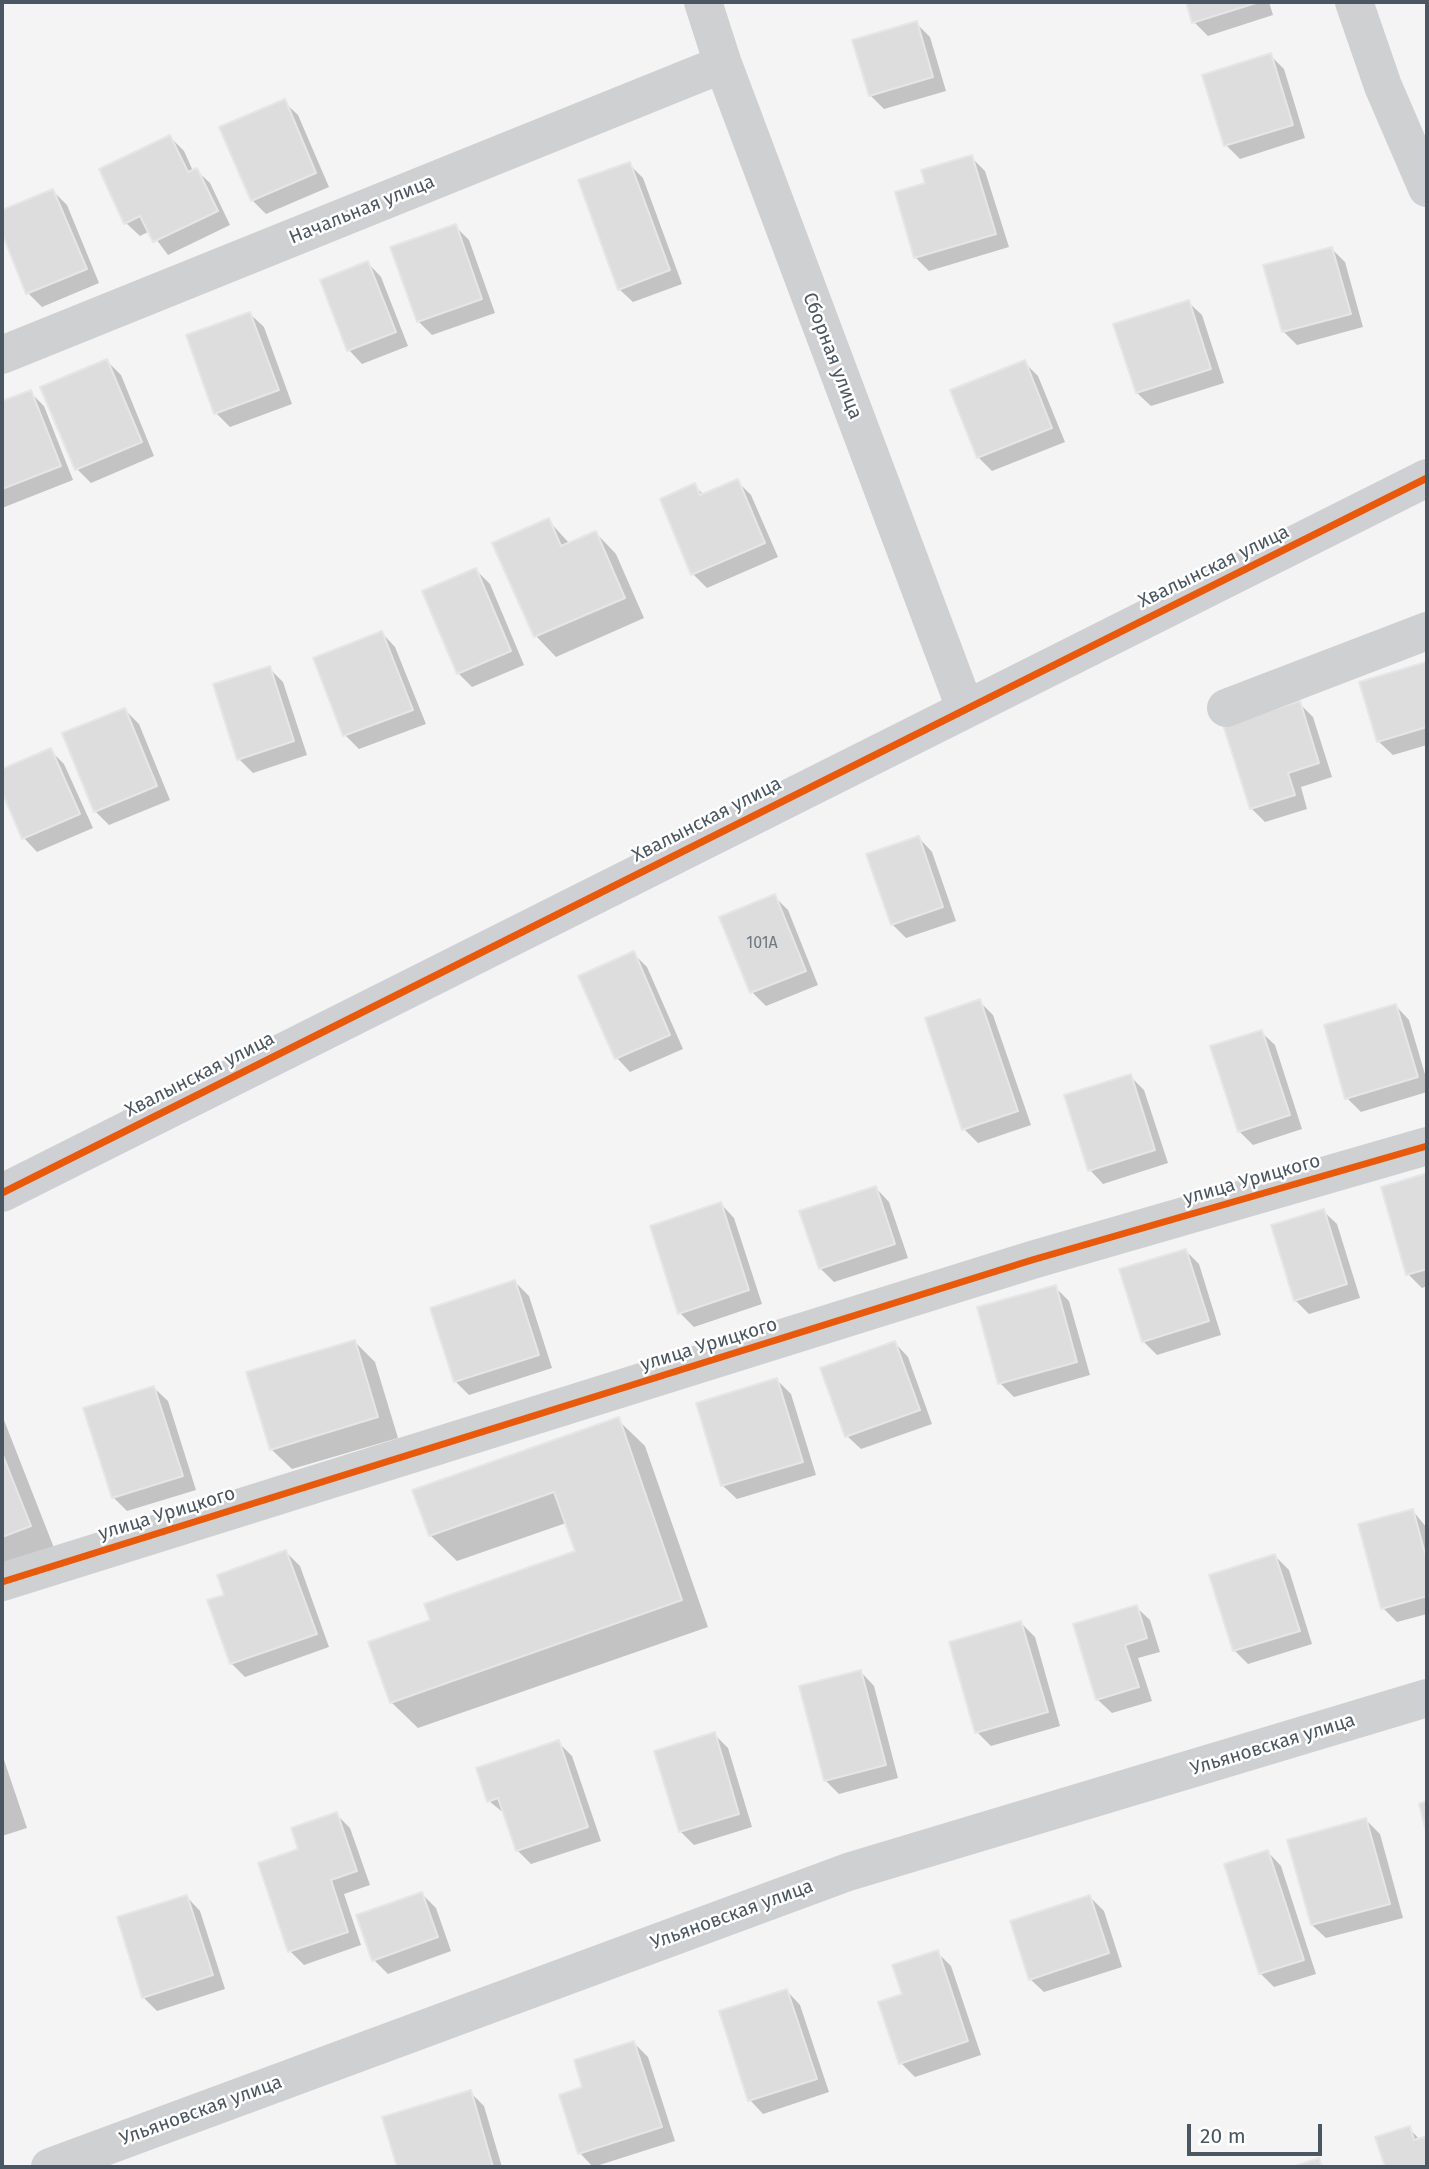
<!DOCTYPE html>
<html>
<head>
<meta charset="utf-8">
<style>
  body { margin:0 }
  #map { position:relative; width:1429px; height:2169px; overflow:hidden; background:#f4f4f4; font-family:"Fira Sans",sans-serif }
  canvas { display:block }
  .frame { position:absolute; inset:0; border:4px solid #4a5661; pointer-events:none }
  .scale { position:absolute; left:1187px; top:2124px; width:135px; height:32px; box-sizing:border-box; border:4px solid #4a5661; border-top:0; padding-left:9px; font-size:21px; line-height:24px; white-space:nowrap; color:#4a5661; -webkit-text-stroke:5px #fff; paint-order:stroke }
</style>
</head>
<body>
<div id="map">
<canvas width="1429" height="2169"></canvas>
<div class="frame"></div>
<div class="scale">20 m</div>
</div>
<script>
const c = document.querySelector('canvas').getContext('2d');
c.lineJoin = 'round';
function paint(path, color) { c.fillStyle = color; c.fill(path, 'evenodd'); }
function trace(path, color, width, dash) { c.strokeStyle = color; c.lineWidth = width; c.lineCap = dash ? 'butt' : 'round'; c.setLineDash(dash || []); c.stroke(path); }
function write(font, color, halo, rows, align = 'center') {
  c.font = font + ' "Fira Sans",sans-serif'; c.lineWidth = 5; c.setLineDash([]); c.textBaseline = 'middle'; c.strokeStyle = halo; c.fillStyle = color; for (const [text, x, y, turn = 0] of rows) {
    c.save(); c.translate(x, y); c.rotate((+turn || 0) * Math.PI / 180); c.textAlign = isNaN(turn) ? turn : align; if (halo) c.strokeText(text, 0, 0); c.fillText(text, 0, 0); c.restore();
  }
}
paint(new Path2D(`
  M1188,2H1269L1273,15L1208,36L1194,22Z
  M916,23L930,37L946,91L884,109L870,95Z
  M1270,55L1284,69L1305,138L1240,159L1226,145Z
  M284,102L298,115L329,187L266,214L252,200Z
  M170,137L184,151L193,171L196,170L210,183L230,225L168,255L150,231L140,236L126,223Z
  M971,157L985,171L1009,247L929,271L915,257L928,184Z
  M629,164L643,178L682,284L633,302L619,289Z
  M53,191L67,205L99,283L42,307L28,293L2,229V212Z
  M455,226L469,240L495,313L432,335L419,322L392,248Z
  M1332,249L1345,262L1363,327L1297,345L1283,331Z
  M368,263L381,277L408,346L362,364L349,350Z
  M1188,302L1202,315L1224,383L1151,406L1137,393Z
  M250,314L264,327L292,404L230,427L216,413Z
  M107,361L121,375L154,456L91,483L77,469Z
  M1024,362L1038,376L1065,442L992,471L978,457Z
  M30,392L44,406L73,480L2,508V403Z
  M737,481L751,495L778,557L707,588L693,574L694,485L704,495Z
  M548,520L570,544L596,533L616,554L644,618L556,657L536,636L494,544Z
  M476,570L490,584L524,665L472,687L458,673Z
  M382,633L395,647L426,724L359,749L345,735L315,659Z
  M1426,664L1427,745L1393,755L1379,742L1361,684Z
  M269,668L283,682L307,755L253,773L239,759Z
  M1299,703L1313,717L1332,777L1301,787L1307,809L1265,822L1251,808Z
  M125,710L139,724L170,800L109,825L95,811Z
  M50,750L64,764L93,828L37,852L24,838L2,787V771Z
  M919,838L932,852L956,921L906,938L892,924Z
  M774,896L788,910L818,985L766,1006L752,992Z
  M633,953L647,967L683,1049L630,1072L617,1058L580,977Z
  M979,1001L993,1015L1031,1125L978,1143L964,1129Z
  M1396,1006L1409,1020L1427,1081V1092L1361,1112L1347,1098Z
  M1261,1032L1275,1045L1302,1129L1253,1145L1239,1131Z
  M1130,1076L1144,1090L1168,1163L1103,1184L1090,1170Z
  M1427,1175V1286L1422,1288L1408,1274L1383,1188Z
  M876,1188L889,1202L908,1258L834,1282L820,1268Z
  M721,1204L734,1218L762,1304L694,1327L680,1313Z
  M1323,1211L1337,1224L1360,1298L1309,1314L1295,1300Z
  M1186,1251L1199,1264L1221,1335L1157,1355L1143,1341Z
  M515,1282L529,1296L552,1368L469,1395L455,1381Z
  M1055,1287L1069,1301L1090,1375L1014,1397L1000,1383Z
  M354,1341L375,1362L398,1438L292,1469L271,1449Z
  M895,1343L908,1357L932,1424L861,1449L847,1436Z
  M777,1380L791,1394L816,1475L737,1499L723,1486L698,1404Z
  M154,1388L168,1401L196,1490L127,1511L113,1497Z
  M2,1415L56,1553L2,1574Z
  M618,1420L645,1446L708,1627L418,1728L391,1702L433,1621L577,1553L566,1523L457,1561L430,1535Z
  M1413,1511L1427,1528V1614L1397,1622L1383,1608Z
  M286,1552L300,1566L329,1647L245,1677L231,1663Z
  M1275,1556L1289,1570L1312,1644L1248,1664L1234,1650Z
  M1136,1607L1150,1620L1160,1652L1138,1658L1152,1701L1112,1713L1098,1700L1075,1625Z
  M1021,1623L1035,1637L1060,1726L991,1746L977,1732Z
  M861,1672L874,1686L898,1778L839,1794L825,1780Z
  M714,1734L728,1748L752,1827L694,1845L680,1831Z
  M558,1742L572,1756L601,1841L531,1864L517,1850L505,1814L489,1801Z
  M2,1754L27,1828L2,1836Z
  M336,1814L350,1828L370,1885L344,1894L361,1945L304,1965L290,1951L300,1850Z
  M1366,1820L1380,1834L1403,1918L1326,1938L1312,1925Z
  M1268,1852L1281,1866L1316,1974L1274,1987L1260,1973Z
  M422,1894L436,1908L451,1951L388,1974L374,1960Z
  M187,1897L200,1911L225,1989L157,2011L143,1997Z
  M1090,1897L1104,1911L1122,1967L1044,1992L1030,1979Z
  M937,1952L951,1966L981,2055L915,2077L901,2063Z
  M787,1991L800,2005L829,2092L763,2114L750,2100Z
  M634,2043L648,2057L675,2141L593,2167L580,2153L584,2088Z
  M470,2092L484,2106L502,2167H399L384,2118Z
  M1409,2128L1420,2140L1427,2138V2167H1386L1377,2138Z`), '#0003');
const building = new Path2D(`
  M1186,2H1259L1192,23Z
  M917,21L933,77L869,96L852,40Z
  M1271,53L1293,125L1224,146L1202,75Z
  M285,99L316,173L251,201L219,127Z
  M170,135L188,172L197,168L218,211L153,242L140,216L124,224L99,169Z
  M972,155L996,234L914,258L895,192L925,183L921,170Z
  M630,162L670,270L618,290L578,180Z
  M53,189L87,269L26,294L2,233V210Z
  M456,224L482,299L417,322L390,247Z
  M1332,247L1351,314L1282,332L1263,265Z
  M368,261L396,332L347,351L320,280Z
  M1189,300L1211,369L1136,393L1113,324Z
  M250,312L279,390L214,414L186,335Z
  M107,359L142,442L75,470L40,387Z
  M1025,360L1052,428L977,458L950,390Z
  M31,390L61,466L2,489V401Z
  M738,479L765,543L691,575L660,499L695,483L700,495Z
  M549,518L561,546L596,531L625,598L534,637L492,543Z
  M476,568L511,651L457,674L422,591Z
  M382,631L413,710L343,736L313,658Z
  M1426,662L1427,727L1377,742L1359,682Z
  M270,666L294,741L237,760L213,684Z
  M1300,701L1319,763L1288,773L1295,795L1250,809L1223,725Z
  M125,708L157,786L94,812L62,733Z
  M51,748L80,814L22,839L2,792V769Z
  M919,836L943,907L891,925L866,854Z
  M775,894L806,971L750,993L719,917Z
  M634,951L670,1035L615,1059L578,976Z
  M980,999L1018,1111L962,1130L925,1018Z
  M1396,1004L1418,1077L1345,1099L1324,1025Z
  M1262,1030L1290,1115L1238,1132L1210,1046Z
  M1131,1074L1155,1150L1088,1171L1064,1095Z
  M1427,1173V1269L1406,1275L1381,1187Z
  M876,1186L895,1244L819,1269L799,1211Z
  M721,1202L749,1290L678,1314L650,1226Z
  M1324,1209L1347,1284L1294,1301L1271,1225Z
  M1186,1249L1209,1321L1142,1342L1119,1269Z
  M515,1280L539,1355L454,1382L430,1308Z
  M1056,1285L1077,1362L998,1384L977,1307Z
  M355,1340L378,1417L270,1450L246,1372Z
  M895,1341L920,1410L845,1437L820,1368Z
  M777,1378L803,1462L721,1486L696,1403Z
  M154,1386L183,1476L112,1498L83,1408Z
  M619,1417L682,1600L390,1703L368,1642L430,1620L424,1604L575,1551L554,1492L429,1536L412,1490Z
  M2,1453L31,1526L2,1537Z
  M1413,1509L1427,1561V1596L1381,1609L1358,1524Z
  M286,1550L317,1634L230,1664L207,1600L224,1595L217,1575Z
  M1275,1554L1300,1631L1233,1651L1209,1575Z
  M1137,1605L1147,1638L1125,1645L1139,1687L1096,1700L1073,1624Z
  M1021,1621L1048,1712L975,1733L949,1642Z
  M861,1670L886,1765L824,1781L799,1686Z
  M715,1732L739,1814L679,1832L654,1751Z
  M559,1740L588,1827L516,1851L498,1798L487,1802L476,1768Z
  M1427,1801V1835L1419,1804Z
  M337,1812L357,1871L331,1880L348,1932L288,1952L258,1863L298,1849L291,1828Z
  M1366,1818L1390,1904L1311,1925L1287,1840Z
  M1268,1850L1304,1960L1259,1974L1224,1864Z
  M422,1892L438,1937L372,1961L356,1915Z
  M187,1895L213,1975L142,1998L117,1917Z
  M1090,1895L1109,1953L1029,1980L1010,1921Z
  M938,1950L968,2041L899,2064L878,2002L902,1994L892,1965Z
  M787,1989L817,2079L748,2101L719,2011Z
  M634,2041L662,2127L578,2154L559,2095L582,2087L574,2060Z
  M471,2090L493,2167H397L382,2117Z
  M1410,2126L1414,2140L1427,2136V2167H1385L1375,2137Z
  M1319,2158L1322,2167H1292Z`);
paint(building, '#ddddde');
trace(building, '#e5e6e7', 2);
trace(new Path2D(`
  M703,2L723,64L965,708
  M1354,2L1383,86L1427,188
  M2,355L723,64
  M1226,708L1427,631
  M2,1582L1032,1260L1427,1146
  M50,2167L848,1872L1427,1698`), '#ced0d2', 38);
trace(new Path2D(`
  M2,1193L1427,478`), '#ced0d4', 38);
trace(new Path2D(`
  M2,1193L1427,478
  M2,1582L1032,1260L1427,1146`), '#e8590c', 7);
write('16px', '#707881', null, [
  ["101А",762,944]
]);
write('19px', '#4a5661', '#fff', [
  ["Начальная улица",362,210,-22],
  ["Сборная улица",832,356,69],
  ["Хвалынская улица",1214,567,-26],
  ["Хвалынская улица",707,820,-27],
  ["Хвалынская улица",200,1075,-27],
  ["улица Урицкого",1252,1180,-16],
  ["улица Урицкого",709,1345,-17],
  ["улица Урицкого",167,1514,-17],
  ["Ульяновская улица",1273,1745,-17],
  ["Ульяновская улица",732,1915,-20],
  ["Ульяновская улица",201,2111,-20]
]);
</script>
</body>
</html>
